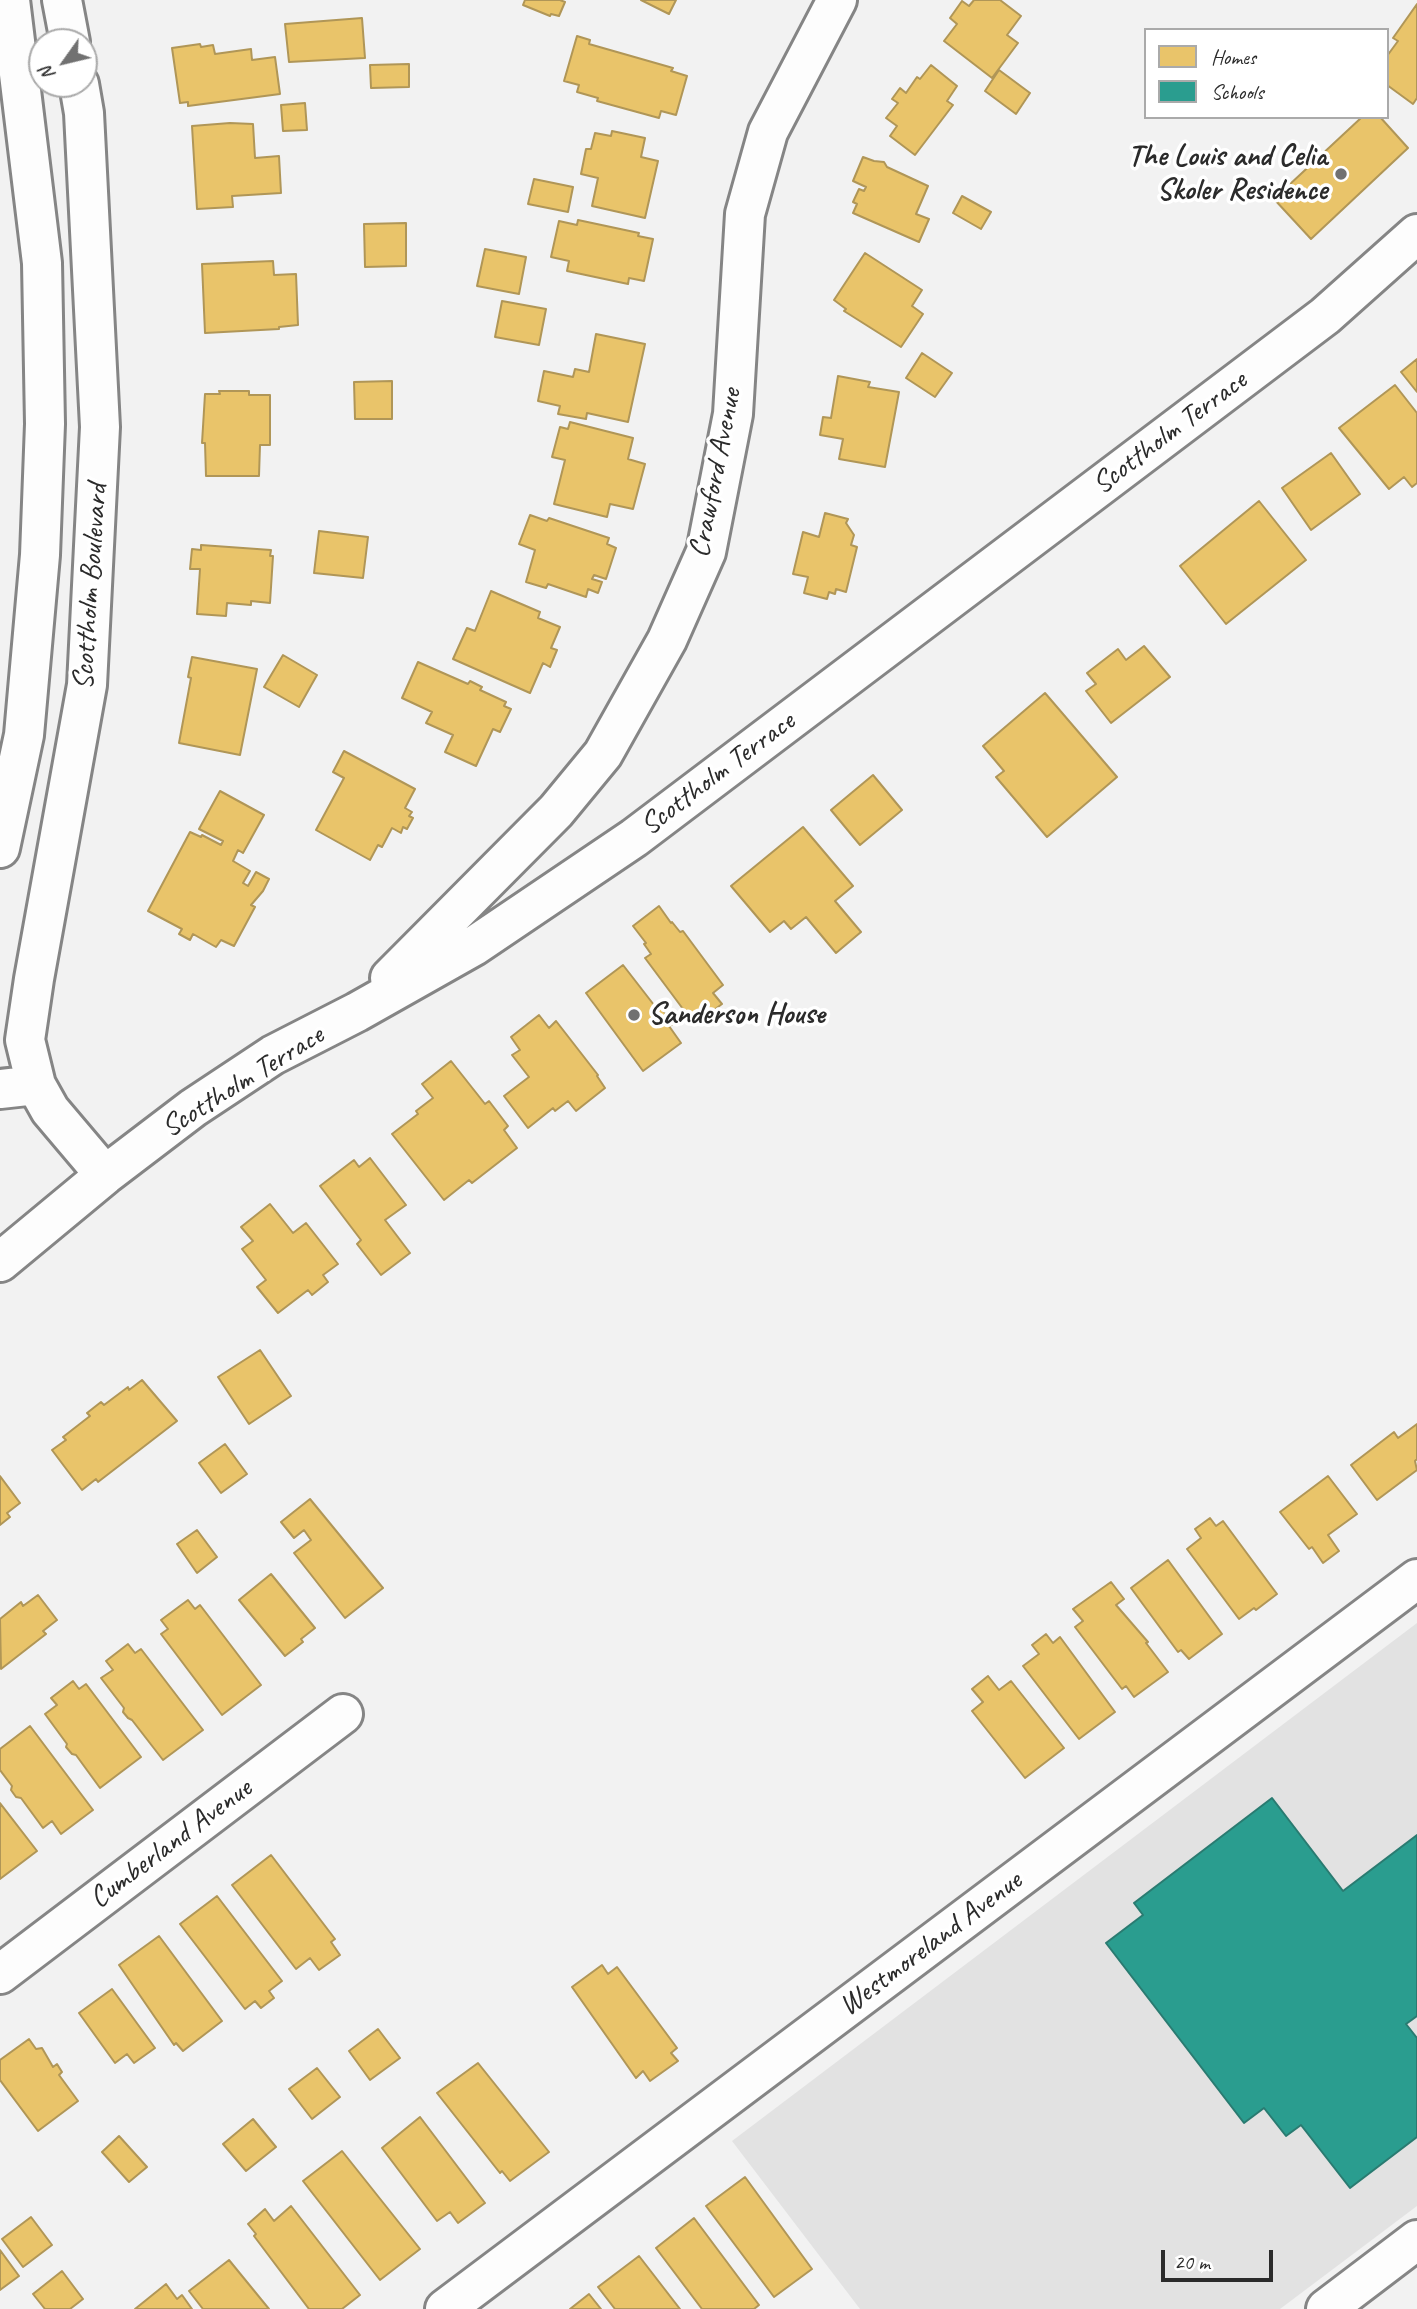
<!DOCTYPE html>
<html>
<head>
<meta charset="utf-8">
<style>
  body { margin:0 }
  #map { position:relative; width:1417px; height:2309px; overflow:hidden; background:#f2f2f2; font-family:Caveat,sans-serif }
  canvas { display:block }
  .legend { position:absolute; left:1144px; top:28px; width:245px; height:91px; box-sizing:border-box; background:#fff; border:2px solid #aaa; margin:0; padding:9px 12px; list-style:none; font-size:21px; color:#2b2b2b }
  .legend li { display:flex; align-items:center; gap:14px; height:35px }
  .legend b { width:35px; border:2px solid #aaa }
  .north { position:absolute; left:28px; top:28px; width:70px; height:70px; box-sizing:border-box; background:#fff; border:2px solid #aaa; border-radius:50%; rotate:236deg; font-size:19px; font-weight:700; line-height:28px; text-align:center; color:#2b2b2b }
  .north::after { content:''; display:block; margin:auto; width:24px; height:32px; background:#717171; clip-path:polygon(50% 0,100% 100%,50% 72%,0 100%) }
  .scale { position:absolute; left:1161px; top:2250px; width:112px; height:32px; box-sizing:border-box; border:4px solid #2b2b2b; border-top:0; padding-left:9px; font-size:21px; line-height:24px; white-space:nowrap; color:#2b2b2b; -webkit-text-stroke:5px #fff; paint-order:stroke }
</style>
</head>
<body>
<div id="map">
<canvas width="1417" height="2309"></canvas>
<ul class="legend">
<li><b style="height:19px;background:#e9c46a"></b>Homes</li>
<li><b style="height:19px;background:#2a9d8f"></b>Schools</li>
</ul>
<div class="north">N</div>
<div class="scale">20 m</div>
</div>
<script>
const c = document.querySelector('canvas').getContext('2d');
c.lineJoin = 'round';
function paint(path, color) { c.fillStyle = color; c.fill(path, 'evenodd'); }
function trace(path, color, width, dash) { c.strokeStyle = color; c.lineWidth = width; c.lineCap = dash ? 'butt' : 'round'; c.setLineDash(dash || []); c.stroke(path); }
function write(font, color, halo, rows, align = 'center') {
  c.font = font + ' Caveat,sans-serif'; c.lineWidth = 7; c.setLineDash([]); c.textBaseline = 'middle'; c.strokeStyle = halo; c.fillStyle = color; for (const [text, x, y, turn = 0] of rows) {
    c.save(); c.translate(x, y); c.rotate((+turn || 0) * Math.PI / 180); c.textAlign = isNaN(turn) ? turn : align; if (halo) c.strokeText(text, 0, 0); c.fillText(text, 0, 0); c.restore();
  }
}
paint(new Path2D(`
  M1417,1623V2206L1280,2309H860L732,2141Z`), '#e2e2e2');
const homes = new Path2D(`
  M525,0H560L565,2L559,16L551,14L550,16L523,5Z
  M641,0H676L669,14Z
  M974,0H1000L1021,16L1007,35L1018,43L992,78L944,41L957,24L950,18L962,1L969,6Z
  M1417,4V98L1413,104L1387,85V56L1398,41L1393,38Z
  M362,18L365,58L289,62L285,24Z
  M577,36L590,40L589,44L673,68L671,71L687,76L676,115L661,111L659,118L597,101L598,98L577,92L579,85L564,81Z
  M200,44L201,47L213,45L215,54L251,49L252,60L275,57L280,94L188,106V102L180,103L172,48Z
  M409,64V87L371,88L370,65Z
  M931,65L957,86L947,101L953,105L915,155L890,136L897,126L886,118L898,103L892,99L900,88L906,93L917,77L920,79Z
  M999,70L1030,93L1016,114L985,91Z
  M305,103L307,130L283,131L281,105Z
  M1362,117H1380L1408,148L1311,239L1274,199Z
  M230,123L253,124L255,158L279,156L281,193L232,196L233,207L197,209L192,126Z
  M612,131L645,138L641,157L658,161L645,218L592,206L598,178L581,174L586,149H591L595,133L611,136Z
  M863,157L874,161L884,162L887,167L928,186L916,214L929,219L919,242L853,213L857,204L853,202L859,189L864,191L866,187L853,181Z
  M534,179L573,187L568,212L528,204Z
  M962,196L991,212L981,229L953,213Z
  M578,220L639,233L638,236L653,239L644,281L629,278L628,284L567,271L569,261L551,257L559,221L577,225Z
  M406,223V266L365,267L364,224Z
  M485,249L526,257L519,294L477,286Z
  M865,253L922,290L912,306L923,314L901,347L844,311L846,309L834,300Z
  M273,261L274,275L296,274L298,325L279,327V329L205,333L202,264Z
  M502,301L546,309L539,345L495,337Z
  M596,334L645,344L628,422L587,413L586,419L558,414L560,406L538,401L544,371L573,377L575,369L589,372Z
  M922,353L952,373L935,397L906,378Z
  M1417,359V392L1401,372Z
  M838,376L870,382L868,387L899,392L885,467L839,459L843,439L820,435L823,417L831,418Z
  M392,381V419H355L354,382Z
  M1395,385L1417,413V483L1412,487L1404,477L1389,489L1339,428Z
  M219,391H249V395H270V445H260L259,476H206L205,443H202L205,394H220Z
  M570,422L633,438L628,459L645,464L633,509L610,504L607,517L554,504L565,460L552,457L560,427L568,429Z
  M1331,453L1360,494L1311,530L1282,488Z
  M1259,501L1306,560L1226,624L1180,566Z
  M825,513L848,519L846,523L854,535L851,545L857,547L846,592L836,589L835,594L829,592L827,599L804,593L808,577L793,574L803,532L819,537Z
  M530,515L547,521L549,518L609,538L607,544L616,548L606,579L594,575L592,579L602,582L598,593L588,589L586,597L548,584L546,588L526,582L535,550L519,544Z
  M319,531L368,537L363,578L314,573Z
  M201,545L271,550L270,556H273L270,603L251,601V605L227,603L226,616L197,614L200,569H190L192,549L201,550Z
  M491,591L540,612L538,618L560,627L551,648L557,650L550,667L543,663L530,693L453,659L467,628L475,631Z
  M1144,646L1170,677L1111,723L1086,691L1096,684L1087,673L1118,649L1126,660Z
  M283,655L317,675L299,707L264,687Z
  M192,657L257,669L240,755L179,743L191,678L188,677Z
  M418,662L468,684L470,681L482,687L480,690L506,702L504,706L511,709L500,732L493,729L476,766L445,752L453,735L426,723L432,712L402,698Z
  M1045,693L1117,777L1047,837L996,777L1004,771L983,746Z
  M344,751L415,789L405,808L412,812L409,816L413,818L407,829L403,827L401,833L392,828L382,847L378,845L370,860L316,830L344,778L333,772Z
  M873,775L902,810L860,845L831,810Z
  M220,791L264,815L243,853L238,850L233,861L250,871L243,883L248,886L256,872L269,879L263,891L251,905L255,907L234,946L221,940L216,947L193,934L190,940L179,934L182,929L148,911L190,832L201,837L202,835L221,845L223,841L199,829Z
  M803,827L853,886L835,901L861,932L836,953L806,917L791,929L784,921L770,932L731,886Z
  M659,906L671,923L672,922L680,932L683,931L723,985L713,993L722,1004L698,1022L689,1011L686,1013L645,958L651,954L644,944L646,943L633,926Z
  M623,965L654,1005L657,1002L673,1024L669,1026L681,1043L643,1071L586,993Z
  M539,1015L549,1028L556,1021L598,1075L597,1076L605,1088L576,1111L568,1101L555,1111L553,1108L528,1128L504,1096L529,1077L512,1055L520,1050L511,1037Z
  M451,1061L485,1104L489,1101L508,1126L504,1130L517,1148L472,1183L469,1180L444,1200L392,1134L418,1114L416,1111L433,1098L422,1084Z
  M370,1158L406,1205L385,1220L410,1253L381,1275L357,1244L361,1240L320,1186L354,1160L359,1167Z
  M270,1204L293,1233L306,1223L338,1264L323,1275L328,1282L312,1295L308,1290L278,1313L257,1287L266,1280L242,1249L253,1241L241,1227Z
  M260,1350L291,1396L249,1424L218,1377Z
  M142,1380L177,1421L98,1482L96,1479L82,1490L52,1450L66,1440L63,1437L90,1416L87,1413L101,1402L104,1405L128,1387L129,1390Z
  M1417,1424V1459L1415,1461L1417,1470L1377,1500L1351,1465L1394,1432L1398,1438Z
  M225,1444L247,1474L221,1493L199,1463Z
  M0,1476L20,1503L7,1513L10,1517L0,1525Z
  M1328,1476L1357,1514L1328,1535L1339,1551L1323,1563L1312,1547L1309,1549L1280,1512Z
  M310,1499L383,1588L345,1618L294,1553L311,1540L304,1530L294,1538L281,1522Z
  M1210,1518L1216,1526L1223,1521L1277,1594L1256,1610L1254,1608L1239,1619L1187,1549L1201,1538L1195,1529Z
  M197,1530L217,1557L197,1573L177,1544Z
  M1168,1560L1222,1634L1189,1659L1181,1650L1178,1652L1131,1588Z
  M271,1574L315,1628L301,1639L303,1642L285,1656L239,1600Z
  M1111,1582L1124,1599L1116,1605L1148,1642L1146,1643L1168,1672L1134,1697L1126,1686L1122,1689L1075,1627L1083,1621L1073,1609Z
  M38,1595L57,1620L43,1631L46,1634L1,1669L0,1619L21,1602L23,1606Z
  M188,1600L195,1609L200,1605L261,1685L222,1715L161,1634L168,1629L161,1620Z
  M1046,1634L1053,1643L1060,1637L1115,1712L1079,1739L1023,1666L1039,1654L1032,1645Z
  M128,1644L135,1653L141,1649L203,1730L163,1760L132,1720L128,1718L123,1712L124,1708L101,1678L113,1670L106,1661Z
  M988,1676L999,1690L1011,1681L1064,1748L1025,1778L972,1711L983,1702L972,1689Z
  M73,1681L79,1689L86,1684L141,1757L100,1788L76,1755L72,1754L66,1747L67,1744L45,1714L57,1705L51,1698Z
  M30,1726L93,1810L61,1834L52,1821L43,1828L21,1798L16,1797L11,1790L12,1786L0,1770V1749Z
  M0,1803L37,1851L0,1879Z
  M271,1855L335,1939L331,1942L340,1955L319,1970L310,1958L296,1969L232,1885Z
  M217,1896L282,1981L269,1991L274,1998L261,2008L255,2001L245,2009L180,1924Z
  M159,1936L222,2021L183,2051L176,2043L174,2045L119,1965Z
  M602,1965L608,1974L617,1967L677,2048L671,2053L678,2061L650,2081L643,2071L636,2078L572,1987Z
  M112,1989L155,2048L134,2063L127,2054L115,2063L79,2013Z
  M378,2029L400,2058L370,2080L349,2051Z
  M29,2039L36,2049L42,2048L53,2067L57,2064L62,2072L59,2075L78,2101L38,2131L0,2080V2060Z
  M478,2063L549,2152L510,2181L502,2171L500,2173L437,2093Z
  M317,2068L340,2097L312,2119L289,2089Z
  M420,2117L485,2203L458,2223L450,2212L437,2221L382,2148Z
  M253,2119L276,2147L246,2171L223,2144Z
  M119,2136L147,2167L129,2182L102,2152Z
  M342,2151L420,2249L380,2280L303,2181Z
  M745,2177L812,2269L774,2297L706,2206Z
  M291,2206L360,2295L342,2309H309L254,2236L256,2234L248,2224L265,2209L274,2221Z
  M31,2217L52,2245L23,2267L2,2239Z
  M694,2218L759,2305L754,2309H702L656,2248Z
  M0,2250L19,2276L0,2290Z
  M639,2256L680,2309H615L598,2287Z
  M229,2260L269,2309H203L189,2291Z
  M62,2271L83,2299L70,2309H45L33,2294Z
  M166,2284L177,2299L182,2295L192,2309H135Z
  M589,2294L601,2309H570Z`);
paint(homes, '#e9c46a');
trace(homes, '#b09657', 2);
const schools = new Path2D(`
  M1272,1798L1343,1891L1417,1835V2016L1406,2024L1417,2038V2137L1350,2188L1301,2125L1286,2136L1264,2108L1244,2123L1106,1943L1143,1915L1134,1903Z`);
paint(schools, '#2a9d8f');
trace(schools, '#2a7b71', 2);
const minor = new Path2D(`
  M62,0L70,42
  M0,848L24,735L40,555L45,424L42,263L10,0
  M390,978L556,811L603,754L667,640L706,552L733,414L745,214L768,132L837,0
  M36,1085L25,1040L34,979L87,685L100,427L84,113L79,84
  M0,1089L36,1085L50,1110L105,1175
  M0,1262L105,1175L193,1108L273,1055L357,1012L474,946L634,838L1325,316L1417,234
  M0,1974L343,1714
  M445,2309L1417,1579
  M1326,2309L1417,2240`);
trace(minor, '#858585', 44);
trace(minor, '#fdfdfd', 38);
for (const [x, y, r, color] of [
  [1341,174,7,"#717171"],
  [634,1015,7,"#717171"]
]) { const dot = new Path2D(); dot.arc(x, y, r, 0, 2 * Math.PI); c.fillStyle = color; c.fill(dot); trace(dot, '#fff', 2.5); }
write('bold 30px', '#2b2b2b', '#fff', [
  ["The Louis and Celia",1327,157],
  ["Skoler Residence",1327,191],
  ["Sanderson House",648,1015,"left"]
], 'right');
write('30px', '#2b2b2b', '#fff', [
  ["Scottholm Terrace",1170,433,-37],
  ["Crawford Avenue",716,473,-79],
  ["Scottholm Boulevard",91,587,-86],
  ["Scottholm Terrace",718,774,-37],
  ["Scottholm Terrace",243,1082,-32],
  ["Cumberland Avenue",171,1844,-37],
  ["Westmoreland Avenue",931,1944,-37]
]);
</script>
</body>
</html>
